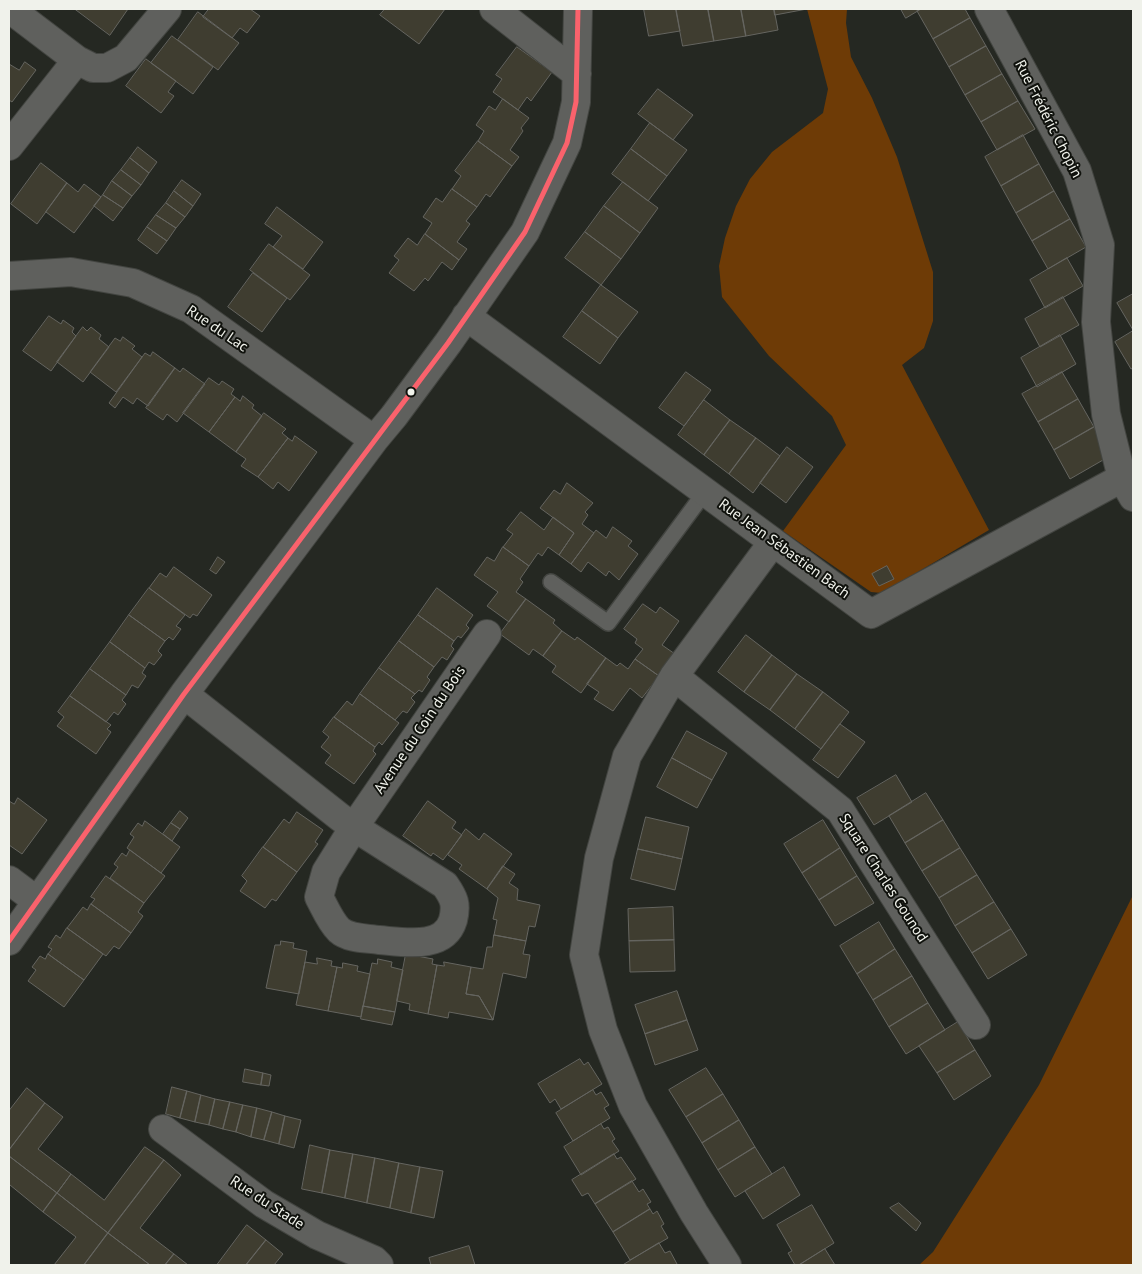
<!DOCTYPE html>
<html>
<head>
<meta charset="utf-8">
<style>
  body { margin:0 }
  #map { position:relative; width:1142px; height:1274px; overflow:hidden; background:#252822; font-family:"PT Sans",sans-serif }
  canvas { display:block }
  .frame { position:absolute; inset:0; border:10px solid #f0f2eb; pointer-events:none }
</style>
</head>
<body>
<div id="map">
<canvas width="1142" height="1274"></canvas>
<div class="frame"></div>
</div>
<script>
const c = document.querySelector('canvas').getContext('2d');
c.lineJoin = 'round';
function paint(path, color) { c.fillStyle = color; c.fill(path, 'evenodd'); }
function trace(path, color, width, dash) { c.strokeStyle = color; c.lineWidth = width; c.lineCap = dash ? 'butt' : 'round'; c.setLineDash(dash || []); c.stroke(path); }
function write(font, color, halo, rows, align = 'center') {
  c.font = font + ' "PT Sans",sans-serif'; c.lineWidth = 4; c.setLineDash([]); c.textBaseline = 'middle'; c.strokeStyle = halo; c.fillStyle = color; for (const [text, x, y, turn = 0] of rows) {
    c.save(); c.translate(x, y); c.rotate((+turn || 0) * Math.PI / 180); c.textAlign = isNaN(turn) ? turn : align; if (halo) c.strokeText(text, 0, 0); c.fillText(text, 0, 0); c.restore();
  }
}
paint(new Path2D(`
  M807,9H847L846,23L851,57L872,98L897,157L933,272V321L924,348L902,365L989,530L882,593L871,592L783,531L846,445L832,416L769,356L722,297L719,266L725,238L736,206L750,179L772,152L823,113L828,89Z
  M1133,895V1265H919L933,1252L1039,1085Z`), '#6e3b06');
const building = new Path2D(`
  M75,9H128L110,35Z
  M209,9H250L260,16L247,33L240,28L232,38L203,17Z
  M385,9H445L419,44L380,15Z
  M644,9H676L680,31L649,36Z
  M676,9H708L714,41L683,46Z
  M708,9H741L746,36L714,41Z
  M741,9H774L778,30L746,36Z
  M774,9H807L775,15Z
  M901,9H921L906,18Z
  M921,9H965L970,18L933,39L917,11Z
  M198,12L239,43L218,70L178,40Z
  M970,18L986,46L949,67L933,39Z
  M172,36L213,67L193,94L151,63Z
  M986,46L1002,74L965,95L949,67Z
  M517,47L552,72L531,101L527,97L518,110L493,92L502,79L496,75Z
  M146,59L176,81L168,92L174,96L161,113L126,86Z
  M25,62L36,70L12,102L9,100V64L19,70Z
  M1002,74L1018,101L981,122L965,95Z
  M658,89L693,115L673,140L638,114Z
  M503,99L529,118L521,128L523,131L510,150L519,157L512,166L478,141L484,131L476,125L489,106L495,110Z
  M1018,101L1035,129L997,150L981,122Z
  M650,123L687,150L667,176L631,149Z
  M1023,135L1039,164L1001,186L985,157Z
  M478,141L512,166L490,197L486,194L477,207L452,189L461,176L455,171Z
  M138,147L157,162L149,173L130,158Z
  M631,149L667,176L648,201L612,174Z
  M130,158L149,173L141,185L121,170Z
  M41,163L67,183L37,224L11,204Z
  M1039,164L1054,191L1016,213L1001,186Z
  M121,170L141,185L132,196L112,181Z
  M182,180L201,194L193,206L174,191Z
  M112,181L132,196L123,208L103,195Z
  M623,182L658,208L640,233L604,206Z
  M67,183L78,192L84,184L101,197L74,233L46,212Z
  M452,189L477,207L466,221L470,224L457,242L467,249L459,260L425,234L432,223L423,217L436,198L442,202Z
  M174,191L193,206L185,217L166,203Z
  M1054,191L1070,219L1032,241L1016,213Z
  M103,195L123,208L113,221L94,206Z
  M166,203L185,217L176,228L156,215Z
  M604,206L640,233L621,259L585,232Z
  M277,207L323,242L303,269L273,247L282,236L265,224Z
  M156,215L176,228L167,241L147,227Z
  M1070,219L1086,247L1048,269L1032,241Z
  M147,227L167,241L157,254L138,240Z
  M585,232L621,259L601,285L565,258Z
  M425,234L459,260L452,270L442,262L428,281L425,278L414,291L389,273L399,260L394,256L408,238L417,245Z
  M269,244L310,275L290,300L250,270Z
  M1067,258L1083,286L1045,308L1030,280Z
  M253,273L287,298L262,332L228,307Z
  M601,285L638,312L618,338L582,311Z
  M1133,294V330L1117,303Z
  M1063,297L1079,325L1040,347L1025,319Z
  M582,311L618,338L600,364L563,337Z
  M49,316L61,324L63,320L74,328L72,332L76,336L51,371L23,351Z
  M83,327L87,331L91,327L101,335L99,339L109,347L83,382L57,362Z
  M1133,331V368L1131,369L1115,342Z
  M1060,335L1076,364L1037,387L1021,358Z
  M123,337L135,346L132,349L142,357L116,392L90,372L115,338L120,341Z
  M153,352L175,368L148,406L137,398L133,404L123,397L115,408L109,403L145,353L150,356Z
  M175,368L180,372L183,368L205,384L177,422L167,414L163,420L146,408Z
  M686,372L711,390L684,426L659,408Z
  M1062,372L1078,399L1038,422L1022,394Z
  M209,378L219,385L222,381L234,389L231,394L235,397L209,432L183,413Z
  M243,396L254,405L252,408L262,416L236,452L209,432L235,397L240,401Z
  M1078,399L1094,427L1054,450L1038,422Z
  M704,400L730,420L704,455L678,435Z
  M264,413L286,429L282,433L288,438L258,477L241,466L246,459L236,452Z
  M730,420L756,438L729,474L704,455Z
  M1094,427L1110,456L1070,479L1054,450Z
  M295,436L317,452L289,491L278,482L273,489L258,477L288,438L292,441Z
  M756,438L780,456L753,493L729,474Z
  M787,447L813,467L786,503L760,483Z
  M567,483L593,503L585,512L588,515L582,524L594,533L571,564L559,555L574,533L540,508L554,490L560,494Z
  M521,512L544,530L553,517L574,533L559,555L548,547L542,556L538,553L529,566L503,547L513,534L507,530Z
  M613,527L632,541L628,546L638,554L619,580L609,571L606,576L588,562L581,572L571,564L596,530L606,538Z
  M503,547L529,566L520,579L523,582L516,592L526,599L509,622L487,606L498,592L474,575L487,557L494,561Z
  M218,557L225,562L216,574L210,570Z
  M887,566L894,579L879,586L872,574Z
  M174,567L212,595L197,616L193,614L190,618L149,588L160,573L166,577Z
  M149,588L185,615L176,626L181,629L173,640L169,637L165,641L129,615Z
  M437,588L473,615L466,625L469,628L461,638L458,636L454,641L418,615Z
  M526,599L555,620L553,623L562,631L543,656L533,649L529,655L500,634Z
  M643,604L656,613L660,607L679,621L662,645L675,654L659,676L635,659L643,649L635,643L637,639L624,629Z
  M129,615L165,641L158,651L162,655L154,665L149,662L145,668L110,642Z
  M418,615L454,641L451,646L454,649L447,660L442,657L434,667L399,641Z
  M562,631L575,640L577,637L606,658L581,693L552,672L556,666L543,656Z
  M746,635L772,655L744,692L718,672Z
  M399,641L434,667L427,677L430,680L422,692L419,690L415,694L379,668Z
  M110,642L145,668L142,673L146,676L138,688L132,685L126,695L90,669Z
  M772,655L797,674L770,710L744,692Z
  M606,658L617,666L620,663L628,669L635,659L659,676L642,698L630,688L613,711L594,699L599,692L587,684Z
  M379,668L415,694L411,698L415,702L407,713L403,711L395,720L360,694Z
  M90,669L126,695L122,700L126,704L118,715L114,712L106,722L70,696Z
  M797,674L823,692L795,729L770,710Z
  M823,692L849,712L821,749L795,729Z
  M360,694L399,723L382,745L379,742L375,747L334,717L347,701L352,705Z
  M70,696L111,725L107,729L111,732L96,754L57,726L64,717L58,712Z
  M334,717L375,747L373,751L376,754L354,784L325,763L331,755L321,747L329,737L323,732Z
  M840,724L865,742L838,778L813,760Z
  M687,731L727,753L712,780L672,758Z
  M672,758L712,780L697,808L657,787Z
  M896,775L912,802L874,825L857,798Z
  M926,793L943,820L905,843L889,816Z
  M18,798L47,820L22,854L9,845V801L14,804Z
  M428,801L456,822L452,828L462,835L443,860L433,853L431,856L403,836Z
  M180,811L188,818L180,829L171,823Z
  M297,812L323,830L315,842L318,844L297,872L263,847L284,819L289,823Z
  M646,817L689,827L682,859L638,849Z
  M823,820L840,848L802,873L784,844Z
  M943,820L960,848L922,871L905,843Z
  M145,821L180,847L161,873L127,848L134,837L130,834L138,823L142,826Z
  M171,823L180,829L172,841L163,834Z
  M466,829L479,840L484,833L512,854L487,889L459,869L462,865L448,855Z
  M263,847L297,872L276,901L272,899L265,908L240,891L247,881L242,876Z
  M840,848L857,876L819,900L802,873Z
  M960,848L977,875L939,898L922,871Z
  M638,849L682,859L675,890L631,879Z
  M130,850L165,876L144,903L110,878L118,867L114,864L122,853L126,856Z
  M503,866L515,874L509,883L518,889L517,900L540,905L535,927L529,926L526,941L494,935L497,920L493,919L498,898L487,889Z
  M977,875L994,902L955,926L939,898Z
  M106,876L144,903L138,912L143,916L131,933L91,904L95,899L91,897Z
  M857,876L874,903L835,926L819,900Z
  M994,902L1011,929L972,953L955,926Z
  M91,904L131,933L119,949L114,946L106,956L67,928L83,907L87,910Z
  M673,907L674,940L629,941L628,909Z
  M879,922L895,949L857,974L840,946Z
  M67,928L103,954L84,980L48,954L52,949L48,947L56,935L60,938Z
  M1011,929L1027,955L988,979L972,953Z
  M494,935L526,941L523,954L530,955L526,978L503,973L493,1020L479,996L466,994L471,967L483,969L487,947H492Z
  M674,940L675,971L630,972L629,941Z
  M281,941L294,943L293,948L307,951L299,994L266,988L275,945H280Z
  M895,949L912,976L873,1000L857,974Z
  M48,954L84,980L64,1007L28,981L36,970L32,967L40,956L45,959Z
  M406,954L433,959L432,964L437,965L428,1014L409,1010L410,1004L397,1001Z
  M317,958L332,961L331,966L337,967L328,1011L296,1005L305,962L317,964Z
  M378,959L392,962L391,967L403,970L395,1012L363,1006L372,963L377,964Z
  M444,962L471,967L466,994L479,996L493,1020L449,1012L448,1018L428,1014L437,965L444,966Z
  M343,963L358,966L357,971L370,974L361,1017L328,1011L337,967L342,968Z
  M912,976L928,1003L889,1027L873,1000Z
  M677,991L687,1020L645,1034L635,1005Z
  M928,1003L945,1030L906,1054L889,1027Z
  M363,1006L395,1012L392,1025L361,1019Z
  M687,1020L698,1050L655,1065L645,1034Z
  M958,1022L975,1050L937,1073L919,1046Z
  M975,1050L991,1076L954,1100L937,1073Z
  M580,1059L584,1065L588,1062L602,1084L561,1109L555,1099L550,1103L538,1084Z
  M706,1068L723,1094L686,1117L669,1090Z
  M245,1069L263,1073L261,1085L243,1082Z
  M263,1073L271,1075L269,1086L261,1085Z
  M172,1087L187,1091L180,1118L166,1114Z
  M27,1088L45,1103L9,1150V1111Z
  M593,1090L596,1095L601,1092L609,1105L604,1108L610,1118L573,1141L556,1113Z
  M187,1091L201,1095L195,1122L180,1118Z
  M723,1094L739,1120L702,1143L686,1117Z
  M201,1095L215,1099L209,1125L195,1122Z
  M215,1099L230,1102L223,1129L209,1125Z
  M230,1102L243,1105L236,1132L223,1129Z
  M45,1103L63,1117L38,1149L71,1174L57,1193L9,1156V1150Z
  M243,1105L257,1108L251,1137L236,1132Z
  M257,1108L272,1112L264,1140L251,1137Z
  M272,1112L285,1116L279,1144L264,1140Z
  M285,1116L301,1120L294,1148L279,1144Z
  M739,1120L755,1147L718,1170L702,1143Z
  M601,1124L604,1129L608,1127L615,1139L612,1141L619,1151L581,1175L564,1147Z
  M310,1145L330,1150L322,1193L302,1189Z
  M145,1147L164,1160L108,1233L57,1193L71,1174L104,1200Z
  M755,1147L772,1174L735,1197L718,1170Z
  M330,1150L353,1154L345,1198L322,1193Z
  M353,1154L375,1158L367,1203L345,1198Z
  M614,1154L617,1159L621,1157L636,1179L595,1204L588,1193L582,1196L572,1180Z
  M9,1156L57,1193L43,1212L10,1185L9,1186Z
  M375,1158L399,1163L390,1208L367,1203Z
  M164,1160L181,1175L140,1228L174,1254L165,1265H150L108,1233Z
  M399,1163L420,1167L411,1213L390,1208Z
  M420,1167L443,1171L434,1218L411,1213Z
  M784,1167L800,1195L763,1219L745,1191Z
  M632,1181L639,1192L643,1189L651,1202L647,1204L650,1209L613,1232L595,1204Z
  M57,1193L108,1233L84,1265H54L76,1237L43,1212Z
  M899,1203L921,1223L916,1231L890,1208Z
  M812,1205L834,1243L799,1265H795L788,1253L792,1251L777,1225Z
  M650,1209L653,1214L657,1211L664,1224L661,1226L668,1238L630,1260L613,1232Z
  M247,1225L266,1240L246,1265H217Z
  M108,1233L150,1265H84Z
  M266,1240L283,1254L274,1265H246Z
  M659,1243L665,1253L670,1251L677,1264L674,1265H623Z
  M469,1246L475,1265H431L429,1258Z
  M825,1249L835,1265H799Z
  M174,1254L188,1265H165Z`);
paint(building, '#3f3d30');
trace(building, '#656560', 1);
const service = new Path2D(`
  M551,582L608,623L705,492`);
const minor = new Path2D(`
  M10,9L77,60L93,68H107L126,58L167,9
  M494,9L577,74
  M989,9L1077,171L1100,245L1096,322L1106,414L1122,478L1133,497
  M9,146L77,60
  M9,276L71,272L133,283L191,309L374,440
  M466,316L871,614L1122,478
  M674,676L840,810L976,1025
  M184,694L341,818L354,827L445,885C454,898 457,904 453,920C444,950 404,942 379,940C367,938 349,939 339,930C330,921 325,908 319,897L326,872L354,827L487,634
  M9,880L37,901
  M9,941L184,694L374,440L394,416L448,343L525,232L567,143L576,102L578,9
  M163,1129L264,1204L317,1235L374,1260L379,1265
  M727,1265L694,1213L633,1106L603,1030L584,955L599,858L627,756L674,676L773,542`);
trace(service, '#434541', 18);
trace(minor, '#434541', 30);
trace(service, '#5f605d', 15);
trace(minor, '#5f605d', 28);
trace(new Path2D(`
  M9,941L184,694L448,343L525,232L567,143L576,102L578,9`), '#fa626c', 5);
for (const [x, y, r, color] of [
  [411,392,4.5,"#f0f2eb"]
]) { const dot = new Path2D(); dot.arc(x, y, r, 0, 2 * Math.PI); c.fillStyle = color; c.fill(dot); trace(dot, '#10120d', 2); }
write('15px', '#f0f2eb', '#10120d', [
  ["Rue Frédéric Chopin",1048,119,63],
  ["Rue du Lac",217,329,34],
  ["Rue Jean Sébastien Bach",784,549,36],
  ["Avenue du Coin du Bois",420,730,-56],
  ["Square Charles Gounod",883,878,57],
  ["Rue du Stade",267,1203,33]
]);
</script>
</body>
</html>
